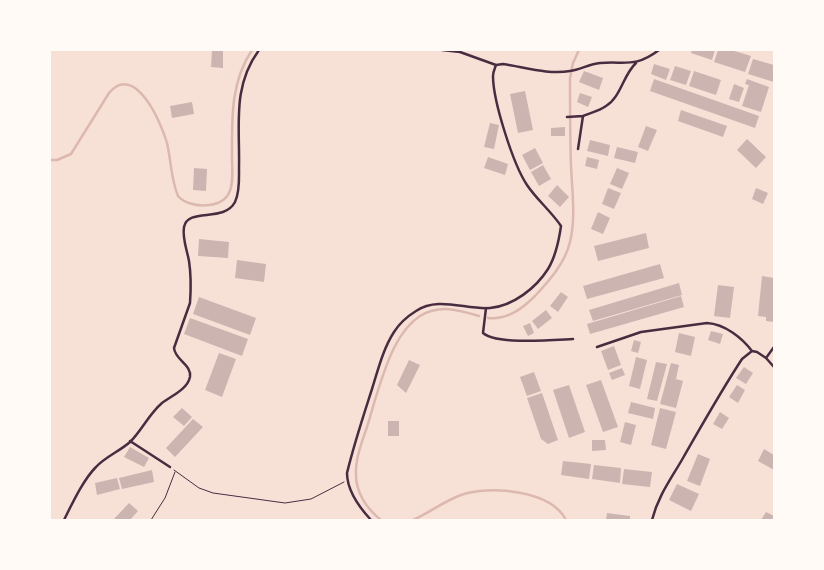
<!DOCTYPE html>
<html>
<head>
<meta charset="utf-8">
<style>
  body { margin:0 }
  #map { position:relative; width:824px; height:570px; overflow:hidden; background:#f7e1d7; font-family:"Playfair Display",serif }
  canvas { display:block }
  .frame { position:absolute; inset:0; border:51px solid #fffaf5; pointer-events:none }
</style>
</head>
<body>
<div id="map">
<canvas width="824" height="570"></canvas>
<div class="frame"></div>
</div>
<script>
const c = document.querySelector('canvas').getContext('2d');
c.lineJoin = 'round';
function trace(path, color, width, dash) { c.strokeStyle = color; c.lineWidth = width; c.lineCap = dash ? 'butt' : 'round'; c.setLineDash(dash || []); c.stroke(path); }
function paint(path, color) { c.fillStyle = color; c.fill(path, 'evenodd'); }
trace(new Path2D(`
  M50,160H57L71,154L109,93C135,62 161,122 167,143C171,160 171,180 178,196C189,209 222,209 229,193C234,183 232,169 232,158C232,120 230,83 252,50
  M488,318C507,320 522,309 535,296C549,281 565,263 570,242C576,218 572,190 571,166C570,136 570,107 570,78L573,63L579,50
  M381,520C367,509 356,493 356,475C355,459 362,442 367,427C375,401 382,372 394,348C400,336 409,323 420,316C440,304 459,310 479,316
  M413,520C429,513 444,501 461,495C489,485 551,490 566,520`), '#dcb8b0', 2.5);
paint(new Path2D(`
  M212,50H223V68L211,67Z
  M692,50H715L712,60L691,53Z
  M718,50H731L751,56L745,72L714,62Z
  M753,59L774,65V82L748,74Z
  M654,64L670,69L666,80L651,74Z
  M675,66L691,71L686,85L670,80Z
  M584,71L603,78L599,90L579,82Z
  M694,71L721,80L716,95L689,86Z
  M654,79L759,116L755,128L650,91Z
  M747,79L769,87L761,112L742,106L749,85L745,84Z
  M734,84L744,88L739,102L729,99Z
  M525,91L533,130L518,133L510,94Z
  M580,93L592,97L588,107L577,102Z
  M192,102L194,114L172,118L170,106Z
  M681,110L727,126L723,137L678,121Z
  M490,123L499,125L494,149L484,147Z
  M646,126L657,130L648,151L638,147Z
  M565,127V136H551V128Z
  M747,139L766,157L756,168L737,150Z
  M590,140L610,145L608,156L587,151Z
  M617,147L638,152L635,163L614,158Z
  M535,148L543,163L530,170L522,155Z
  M488,157L508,164L505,175L484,168Z
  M587,157L599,160L597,169L585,166Z
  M543,165L551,179L539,186L531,172Z
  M194,168L207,169L206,191L193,190Z
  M617,168L629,173L622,189L610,184Z
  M557,185L569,197L560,207L548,196Z
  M608,188L621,193L614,209L602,204Z
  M756,188L768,193L763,204L752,199Z
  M598,212L610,218L603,234L591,229Z
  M646,233L649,248L598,261L594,246Z
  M199,239L229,242L228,258L198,256Z
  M237,260L266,264L264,282L235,278Z
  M660,264L664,278L587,299L583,286Z
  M762,276L774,278V322L766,321V317L758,316Z
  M679,283L682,295L593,321L589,310Z
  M718,285L734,287L730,318L714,316Z
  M561,292L568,297L558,312L550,306Z
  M681,296L684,307L590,334L587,324Z
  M199,297L256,318L250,335L193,314Z
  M546,310L552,318L538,329L532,321Z
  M190,318L248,339L242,356L184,334Z
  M530,323L534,333L528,336L523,326Z
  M711,331L723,334L720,344L708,340Z
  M679,333L695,337L691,356L675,352Z
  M634,340L641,342L638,353L631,351Z
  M614,346L621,365L608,370L601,351Z
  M219,353L236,359L222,397L205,390Z
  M636,357L647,360L640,389L629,386Z
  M409,360L420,365L406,393L397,385Z
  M656,362L667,364L657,401L647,399Z
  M671,363L679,365L676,379L683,381L676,408L660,404Z
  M744,367L753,373L746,384L736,378Z
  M622,368L625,375L612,380L609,373Z
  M534,372L541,391L527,396L520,377Z
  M601,380L618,427L603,432L586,385Z
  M569,385L585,432L569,438L553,390Z
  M737,385L745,390L738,403L729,397Z
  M542,393L558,440L548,444L541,439L527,398Z
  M631,402L655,408L653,419L628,413Z
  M182,408L192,417L184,426L173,417Z
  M660,408L676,412L666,449L651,445Z
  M720,412L729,418L722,429L713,424Z
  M193,419L203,427L175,457L166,448Z
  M388,421H399V436H388Z
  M625,422L636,425L631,445L620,442Z
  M592,440H605L606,450L592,451Z
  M130,447L149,458L144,467L124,457Z
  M764,449L774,455V470L758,461Z
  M698,454L710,459L700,486L687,481Z
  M563,461L591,464L589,479L561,475Z
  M594,465L621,468L620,483L592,479Z
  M624,469L652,472L650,487L622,484Z
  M152,470L154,482L122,489L119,478Z
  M117,478L120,489L97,495L95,483Z
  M677,484L699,494L691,511L669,500Z
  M129,503L138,511L130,520H113Z
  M766,512L774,516L772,520H761Z
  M607,513L630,516V520H606Z`), '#ccb4b1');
trace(new Path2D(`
  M174,470L199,488L213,493L285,503L311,499L344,482
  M151,520L165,498L175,472`), '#4a2c40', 1);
trace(new Path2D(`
  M442,50L460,52L496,65
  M567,117L583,116
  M578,149L583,116C590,113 599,111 606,106C621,97 623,75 636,63
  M486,308L483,333C497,345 553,340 573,339
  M597,347L641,332L707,323C725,324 742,338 752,351
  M766,358L774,367
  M130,441L170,467
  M64,520C72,504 83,480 96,467C105,457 120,451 130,442C142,430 149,414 162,403C171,396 187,390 190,377C192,365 175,360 174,348L190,303C191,289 191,274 189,261C187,250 182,238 184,227C188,207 224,223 235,202C240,192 239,178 239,168C240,125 232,87 259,50
  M371,520C359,507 347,491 347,473C354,444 363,417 372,389C378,370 383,349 394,332C399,324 408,316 416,311C438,296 466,310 490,308C513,306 536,288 548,269C556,256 559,240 561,226C551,211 537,200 527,185C513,164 493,101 493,76C493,72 495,68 496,65L503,64C524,67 549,75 570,71C580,70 589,64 600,63C626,61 635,68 659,50
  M652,520C658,496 671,479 683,458C702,425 721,391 742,359L752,351L757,352L766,358L774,347`), '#4a2c40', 2.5);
</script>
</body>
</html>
